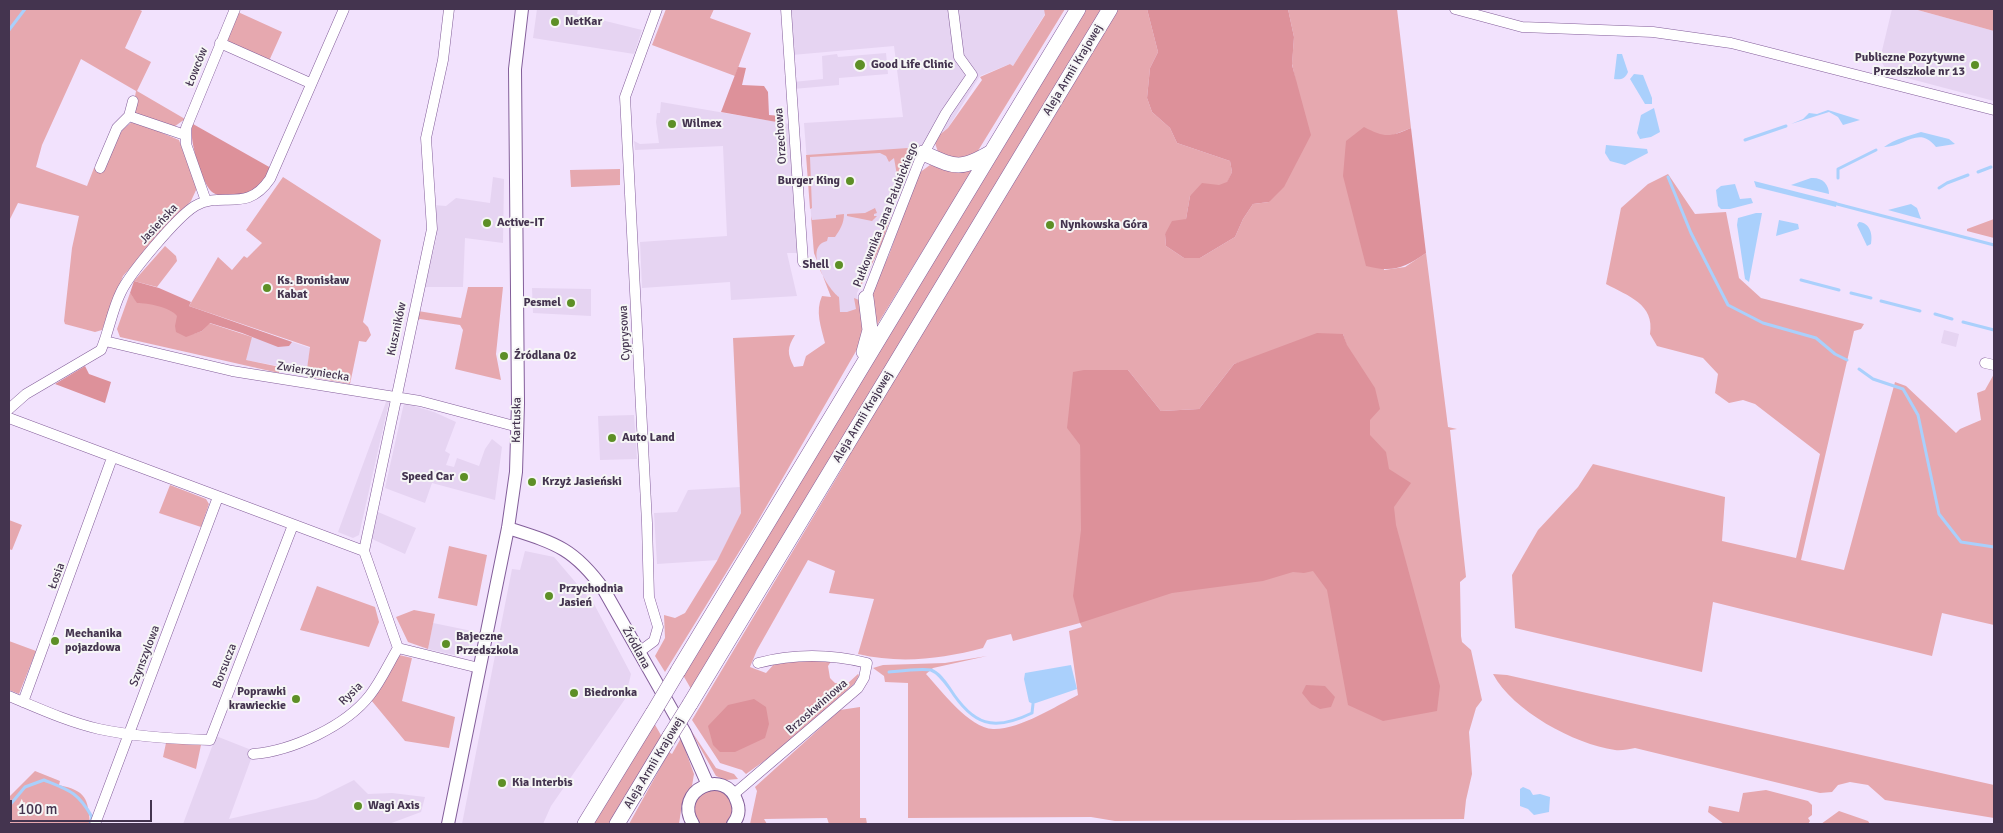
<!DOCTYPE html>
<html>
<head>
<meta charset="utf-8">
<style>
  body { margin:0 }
  #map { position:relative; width:2003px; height:833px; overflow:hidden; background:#f2e2fd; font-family:Signika,sans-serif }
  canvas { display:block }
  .frame { position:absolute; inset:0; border:10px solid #44344f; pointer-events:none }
  .scale { position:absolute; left:10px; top:800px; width:142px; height:22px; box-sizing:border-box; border:2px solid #44344f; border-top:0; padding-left:6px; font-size:15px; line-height:18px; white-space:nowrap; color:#44344f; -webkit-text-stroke:4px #f6f6f6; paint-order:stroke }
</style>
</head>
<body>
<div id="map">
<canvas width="2003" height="833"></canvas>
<div class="frame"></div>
<div class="scale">100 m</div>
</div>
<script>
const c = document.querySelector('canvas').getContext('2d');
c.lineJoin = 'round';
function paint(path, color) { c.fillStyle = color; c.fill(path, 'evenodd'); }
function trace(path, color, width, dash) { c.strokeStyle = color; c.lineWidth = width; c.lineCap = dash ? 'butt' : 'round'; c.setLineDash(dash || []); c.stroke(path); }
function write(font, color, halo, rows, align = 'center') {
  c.font = font + ' Signika,sans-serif'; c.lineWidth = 4; c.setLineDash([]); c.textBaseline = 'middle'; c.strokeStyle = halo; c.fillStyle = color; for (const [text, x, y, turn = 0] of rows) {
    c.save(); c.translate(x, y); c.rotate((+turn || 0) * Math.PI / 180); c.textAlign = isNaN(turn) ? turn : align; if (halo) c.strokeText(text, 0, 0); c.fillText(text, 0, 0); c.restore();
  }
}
paint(new Path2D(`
  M537,9H578L577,14L642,30L634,54L533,38Z
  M790,9H1048L1013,66L1010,64L980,76L948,128L916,151L905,171L881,246L857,293L859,313L839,317L814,253L804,123L903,117L894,46L792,55Z
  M1892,9H1914L1994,31V101L1888,73L1880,59Z
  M886,53L888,74L839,78V85L793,89V82L823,79L822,56L837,54L838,57Z
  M661,102L789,124L798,253H787L797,296L731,300L730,282L642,288L640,242L727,236L723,146L635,150L634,141L640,144L659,143L656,122L657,113H660Z
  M493,177L504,179L503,243L465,238L463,287H425L437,235L435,234L433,205L446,206L456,198L490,203Z
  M532,288L591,289V316L533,313Z
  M254,329L310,348L307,371L245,360Z
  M1944,330L1959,334L1956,347L1941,343Z
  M386,402H389L359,535L353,538L338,532Z
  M404,403L434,412L456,422L445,451L450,454L446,465L454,467L457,458L479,466L485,449L492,439L502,447L495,500L432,483L425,503L385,488Z
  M634,415L637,459L600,460L598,416Z
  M740,487L741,513L718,560L657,564L654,513L677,512L688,490Z
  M378,512L416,528L405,554L372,539Z
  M525,551L554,557L594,604L631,674L625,699L551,806L543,824H462L512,569L520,570Z
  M433,623L472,631L468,650L458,656L428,649Z
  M216,736L254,751L229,819L316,799L354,780L368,794L392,793L425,797L421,812L389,824H183Z`), '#e6d4f2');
paint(new Path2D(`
  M9,9H138L142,11L125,48L151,62L137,91L185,119L171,129L135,115L133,108L136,91L81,59L42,145L36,167L87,186L94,168L101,170C110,152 116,131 134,121L179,140L197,188L191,201L123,276L102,330L95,332L65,324L64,321L72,248L79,216L18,203L9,221Z
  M666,9H714L710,18L751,33L735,76L652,45Z
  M1044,9H1065L976,154L965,161L938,152L935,143L938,136L948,128L982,80L980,77L1010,64L1013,66L1045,15Z
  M1084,9H1103L691,689L683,675Z
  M1118,9H1147L1158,52L1150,68L1147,98L1152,112L1170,128L1177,143L1230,161L1232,172L1227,183L1190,196L1186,219L1165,234L1166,246L1184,258H1200L1235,237L1243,219L1253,204L1269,202L1298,92L1292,64L1294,37L1288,9H1397L1411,128L1393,135L1381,136L1384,270L1405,267L1426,253L1448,427L1457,429L1450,430L1466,577L1460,582L1461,636L1462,642L1471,650L1482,700L1476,708L1469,732L1472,774L1466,800L1464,819L1115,821L1091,817L908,818V683L885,682L884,676L873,668L883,665L945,663L987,656L933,668L926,674C941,690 969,728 993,729C1019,730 1056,706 1078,695L1069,631L1082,627L1080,623L1013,641L1011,634L987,640L983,648C942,659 900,664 858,654L874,599L829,593L835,571L808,560L757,650L750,667L766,673L776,662L832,660L828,666L830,678L835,683L847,684L858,674L859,675L855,683L781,749L746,774L742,770L720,763L692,720L846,462L848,455ZM1343,334L1370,420V435L1081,466L1080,445L1128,370L1161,411L1199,409L1234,364Z
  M1914,9H1994V31Z
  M238,12L282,32L269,61L230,44L227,39Z
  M908,148L910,163L898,194L889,191L898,181L894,158L889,162L886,156L880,153L810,157L812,208L810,209L806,155Z
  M930,165L972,171L877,325L872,299L875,283L889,255L914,184L919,173Z
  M620,169V185L571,187L570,170Z
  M1668,174L1695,214L1726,212L1739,278L1761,298L1864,324L1861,329L1854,331L1801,560L1844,570L1895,382L1906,386L1956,433L1960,429L1981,420L1977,393L1985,390L1994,374V625L1942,613L1932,656L1713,602L1702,672L1515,628L1512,575L1538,530L1578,487L1593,464L1725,497L1722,541L1796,558L1820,454L1755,404L1743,400L1729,403L1715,393L1718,374L1703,358L1657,346L1650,334C1655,304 1628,296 1606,284L1621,208L1648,184Z
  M283,177L381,240L363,322L368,327L371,335L366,342L359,341L350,384L306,376L310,347L189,306L218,257L232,270L244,256L247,258L262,243L246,230Z
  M875,208L877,213L874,214V216H877L872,221L847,216V214L865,213Z
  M844,214C844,223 840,230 835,237H828L827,241C802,247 828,289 839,297L840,312H847L856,309L854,298L859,300L866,325L859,346L755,526L665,672L655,656L665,638L664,615L675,618L685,613L717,561L741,513L733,338L795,335C787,348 787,353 794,367L803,366L806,356L825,343C821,327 815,311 822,296L831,297L814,253L811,216L812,220L836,218V215Z
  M891,216L881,246L860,288V279L874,257L884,221Z
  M1994,219V238L1967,231V229Z
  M165,246L176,256L177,261L157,287L134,281Z
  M468,287H503L496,354L501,380L455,369L463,330L460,325L420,319L416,321L418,311L461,318Z
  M130,293L134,298L166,297L193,334L202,331L209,323L252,337L246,360L280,367L279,373L120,337L117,329Z
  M170,485L206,499L209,504L201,527L159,513Z
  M9,520L22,525L12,550L9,549Z
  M449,546L487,555L477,606L438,598Z
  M317,586L375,607L379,622L369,647L300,630Z
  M414,610L435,614L428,649L408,642L396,617Z
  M9,641L36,651L19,694L9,690Z
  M399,655L412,658L402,701L455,717L449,748L405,741L371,700Z
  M1493,674L1507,675L1994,785V818L1885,800L1868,785L1850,782L1838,785L1832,792L1820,793L1635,748C1629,749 1621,751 1615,750C1574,744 1513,711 1493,674Z
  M860,707V818H866L867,824H829L827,818L764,819L767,824H750L757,791L755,787L840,710Z
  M654,723L662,737L610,824H592Z
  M688,726L716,768L734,774L738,779L726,780L716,776Z
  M681,738L694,774L692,786L682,804L679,824H629L669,752L672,754Z
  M166,743L201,745L196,769L163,757Z
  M35,771L60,781L59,785C86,791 88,798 90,824H9V797Z
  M705,789L726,792L734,806L728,824H699C689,806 691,803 705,789Z
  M1766,790L1808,801L1812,805V815L1808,818L1810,821L1808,824H1724L1708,812L1709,806L1739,812L1743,793Z
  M1839,811L1868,821L1870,824H1821Z`), '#e6a8af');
paint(new Path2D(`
  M1147,9H1288L1294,37L1292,65L1311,135L1284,187L1269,202L1253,204L1243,219L1235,237L1200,258H1184L1166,246L1165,234L1172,221L1186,219L1190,196L1202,183L1219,185L1227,182L1232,172L1230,161L1177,143L1170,128L1152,112L1147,98L1150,68L1158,52Z
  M738,67L746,68L742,85L764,86L768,92L769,115L781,116L782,123L721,112Z
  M193,124L271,168C267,175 263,185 256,190C247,197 221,199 212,192C202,184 187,135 193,124Z
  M1364,127C1385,138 1390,137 1411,128L1426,253C1404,268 1393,273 1366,266L1343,176L1346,141Z
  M134,281L159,288L191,302L189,306L292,342L289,346L278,347L242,333L210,323L202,331L186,337L176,332L175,326L177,316C170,307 148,303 137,303L130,293Z
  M1317,333L1343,334L1347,345L1375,388L1380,409L1370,420V435L1386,452L1389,469L1411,483L1394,507L1396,525L1440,686L1437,711L1383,721L1348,705L1327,590L1313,571L1304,573L1293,572L1263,581L1172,593L1080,623L1073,596L1081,530L1080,445L1067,428L1073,372L1084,370H1128L1161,411L1199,409L1234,364Z
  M85,366L89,374L111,382L105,403L55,384Z
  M1306,685L1325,686L1335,697L1331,707L1320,709L1311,704L1302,693Z
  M754,699L766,707L769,724L765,738L735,752H720L713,745L708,726L728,705Z`), '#dd919a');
paint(new Path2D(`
  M1617,54H1622L1628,72C1625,79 1621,80 1614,79Z
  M1634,74L1643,75L1652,98V104H1645L1630,79Z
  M1654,108L1660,132L1651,137L1640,139L1637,133L1641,115Z
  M1828,110L1860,120L1843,125L1838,117L1829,112L1791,124L1803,119L1809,113L1817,114Z
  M1921,132L1949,139L1955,144L1936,147C1919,125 1905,147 1884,147C1895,139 1908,136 1921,132Z
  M1606,145L1647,149L1648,153L1625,165L1610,161L1605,153Z
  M1811,178C1822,177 1829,184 1829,194L1791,185Z
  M1754,181L1837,202L1836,207L1756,187Z
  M1735,184L1740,199L1751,198L1753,203L1730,209H1721L1718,206L1716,190L1721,186Z
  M1911,204L1917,208L1921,219L1888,210Z
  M1756,213H1762L1749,282L1745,279L1737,225L1738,218Z
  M1779,220L1798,224L1799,229L1776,236Z
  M1859,222C1870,223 1873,234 1871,244L1867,246L1857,225Z
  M1071,665L1077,689L1033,704L1029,702L1024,679L1025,673Z
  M1523,787L1530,790L1533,795L1540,794L1550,797L1549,812L1534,815L1528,809L1520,806V789Z`), '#aad0fc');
trace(new Path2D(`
  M9,30L25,9
  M1745,140L1786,126
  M1978,172L1991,167
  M1668,177L1691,233L1728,305L1763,323L1816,338L1835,354L1847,360
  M1838,178V169L1876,150
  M1939,188L1947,183L1968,175
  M1837,204L1994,245
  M1801,280L1839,290
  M1851,293L1871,298
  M1881,301L1920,311
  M1935,314L1952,319
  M1963,322L1994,330
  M1859,369L1873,379L1903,389L1918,415L1939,514L1961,542L1994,547
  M889,672C899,671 921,668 931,670C939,673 945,682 950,689C973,725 993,732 1032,713L1033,704
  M9,806L25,787L44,780C69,790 78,792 92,817L90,824`), '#aad0fc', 3);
const minor = new Path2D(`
  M786,9L803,262
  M1455,9L1522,27L1653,32L1731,43L1994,110
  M220,43L310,83
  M129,116L133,101
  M100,168L117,128L129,116L185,135
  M206,201L186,144V128L235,9
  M866,298L919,162L946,113L972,75L959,57L953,9
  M105,341L232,371L420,401L518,427
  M1985,363L1994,365
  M9,409L26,394L101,350C109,331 112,310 121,292C130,273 177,217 195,206C223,190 246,214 270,179L344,9
  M9,418L364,551
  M398,648L364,551L432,229L426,138L443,60L449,9
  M398,648L479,668
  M639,652L654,641L658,627L649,597L647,523L625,97L657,9
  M9,696C38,708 68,722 99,729C136,737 173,739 210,740L293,525
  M23,702L112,458
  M253,754C292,751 346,726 370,695C381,681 389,663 398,648
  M734,794L858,688L864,678L867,663C831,654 793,654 758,663
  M95,824L218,497`);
const tertiary = new Path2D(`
  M508,528C555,543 574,548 604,590L685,733L708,785
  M448,824L508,528L516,472L518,403L515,69L522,9
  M693,824C672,790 726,766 737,802C740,810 738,818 733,824`);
const primary = new Path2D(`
  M923,153C955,167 959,171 990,153
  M864,352L870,330L866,298
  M678,671L1078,9
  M690,704L1110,9
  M585,824L653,713
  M617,824L670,736`);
trace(minor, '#835e9a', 11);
trace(tertiary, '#835e9a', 14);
trace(primary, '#835e9a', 16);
trace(minor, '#fff', 10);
trace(tertiary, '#fff', 12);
trace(primary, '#fff', 15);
const primaryBridge = new Path2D(`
  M653,713L678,671
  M670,736L690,704`);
trace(primaryBridge, '#835e9a', 16, []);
trace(primaryBridge, '#fff', 15);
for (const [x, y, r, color] of [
  [555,22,5,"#5d8f26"],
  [860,65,6,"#5d8f26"],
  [1975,65,5,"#5d8f26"],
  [672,124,5,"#5d8f26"],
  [850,181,5,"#5d8f26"],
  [487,223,5,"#5d8f26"],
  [1050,225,5,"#5d8f26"],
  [839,265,5,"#5d8f26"],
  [267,288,5,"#5d8f26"],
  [571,303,5,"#5d8f26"],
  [504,356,5,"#5d8f26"],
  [612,438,5,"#5d8f26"],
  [464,477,5,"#5d8f26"],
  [532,482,5,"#5d8f26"],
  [549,596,5,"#5d8f26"],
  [55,641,5,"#5d8f26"],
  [446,644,5,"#5d8f26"],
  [574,693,5,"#5d8f26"],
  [296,699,5,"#5d8f26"],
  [502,783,5,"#5d8f26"],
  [358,806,5,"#5d8f26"]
]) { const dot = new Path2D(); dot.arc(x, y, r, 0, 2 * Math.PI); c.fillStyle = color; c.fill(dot); trace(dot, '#f6f6f6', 2); }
write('bold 12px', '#44344f', '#f6f6f6', [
  ["NetKar",565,22],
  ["Publiczne Pozytywne",1965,58,"right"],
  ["Przedszkole nr 13",1965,72,"right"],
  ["Good Life Clinic",871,65],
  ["Wilmex",682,124],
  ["Burger King",840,181,"right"],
  ["Active-IT",497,223],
  ["Nynkowska Góra",1060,225],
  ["Shell",829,265,"right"],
  ["Ks. Bronisław",277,281],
  ["Kabat",277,295],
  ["Pesmel",561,303,"right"],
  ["Źródlana 02",514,356],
  ["Auto Land",622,438],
  ["Speed Car",454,477,"right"],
  ["Krzyż Jasieński",542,482],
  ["Przychodnia",559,589],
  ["Jasień",559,603],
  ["Mechanika",65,634],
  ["pojazdowa",65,648],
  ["Bajeczne",456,637],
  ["Przedszkola",456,651],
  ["Poprawki",286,692,"right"],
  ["krawieckie",286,706,"right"],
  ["Biedronka",584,693],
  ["Kia Interbis",512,783],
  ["Wagi Axis",368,806]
], 'left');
write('12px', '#44344f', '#f6f6f6', [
  ["Łowców",197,67,-68],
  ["Aleja Armii Krajowej",1073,70,-59],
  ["Orzechowa",781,136,-94],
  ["Pułkownika Jana Pałubickiego",886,215,-68],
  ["Jasieńska",159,224,-47],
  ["Kuszników",397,329,-78],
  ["Cyprysowa",625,333,-93],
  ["Zwierzyniecka",313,372,9],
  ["Aleja Armii Krajowej",863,417,-59],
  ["Kartuska",517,420,-89],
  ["Łosia",57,576,-70],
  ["Źródlana",636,648,61],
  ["Szynszylowa",145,656,-69],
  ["Borsucza",225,666,-69],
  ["Rysia",351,694,-44],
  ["Brzoskwiniowa",817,707,-41],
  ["Aleja Armii Krajowej",654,763,-59]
]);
</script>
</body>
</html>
